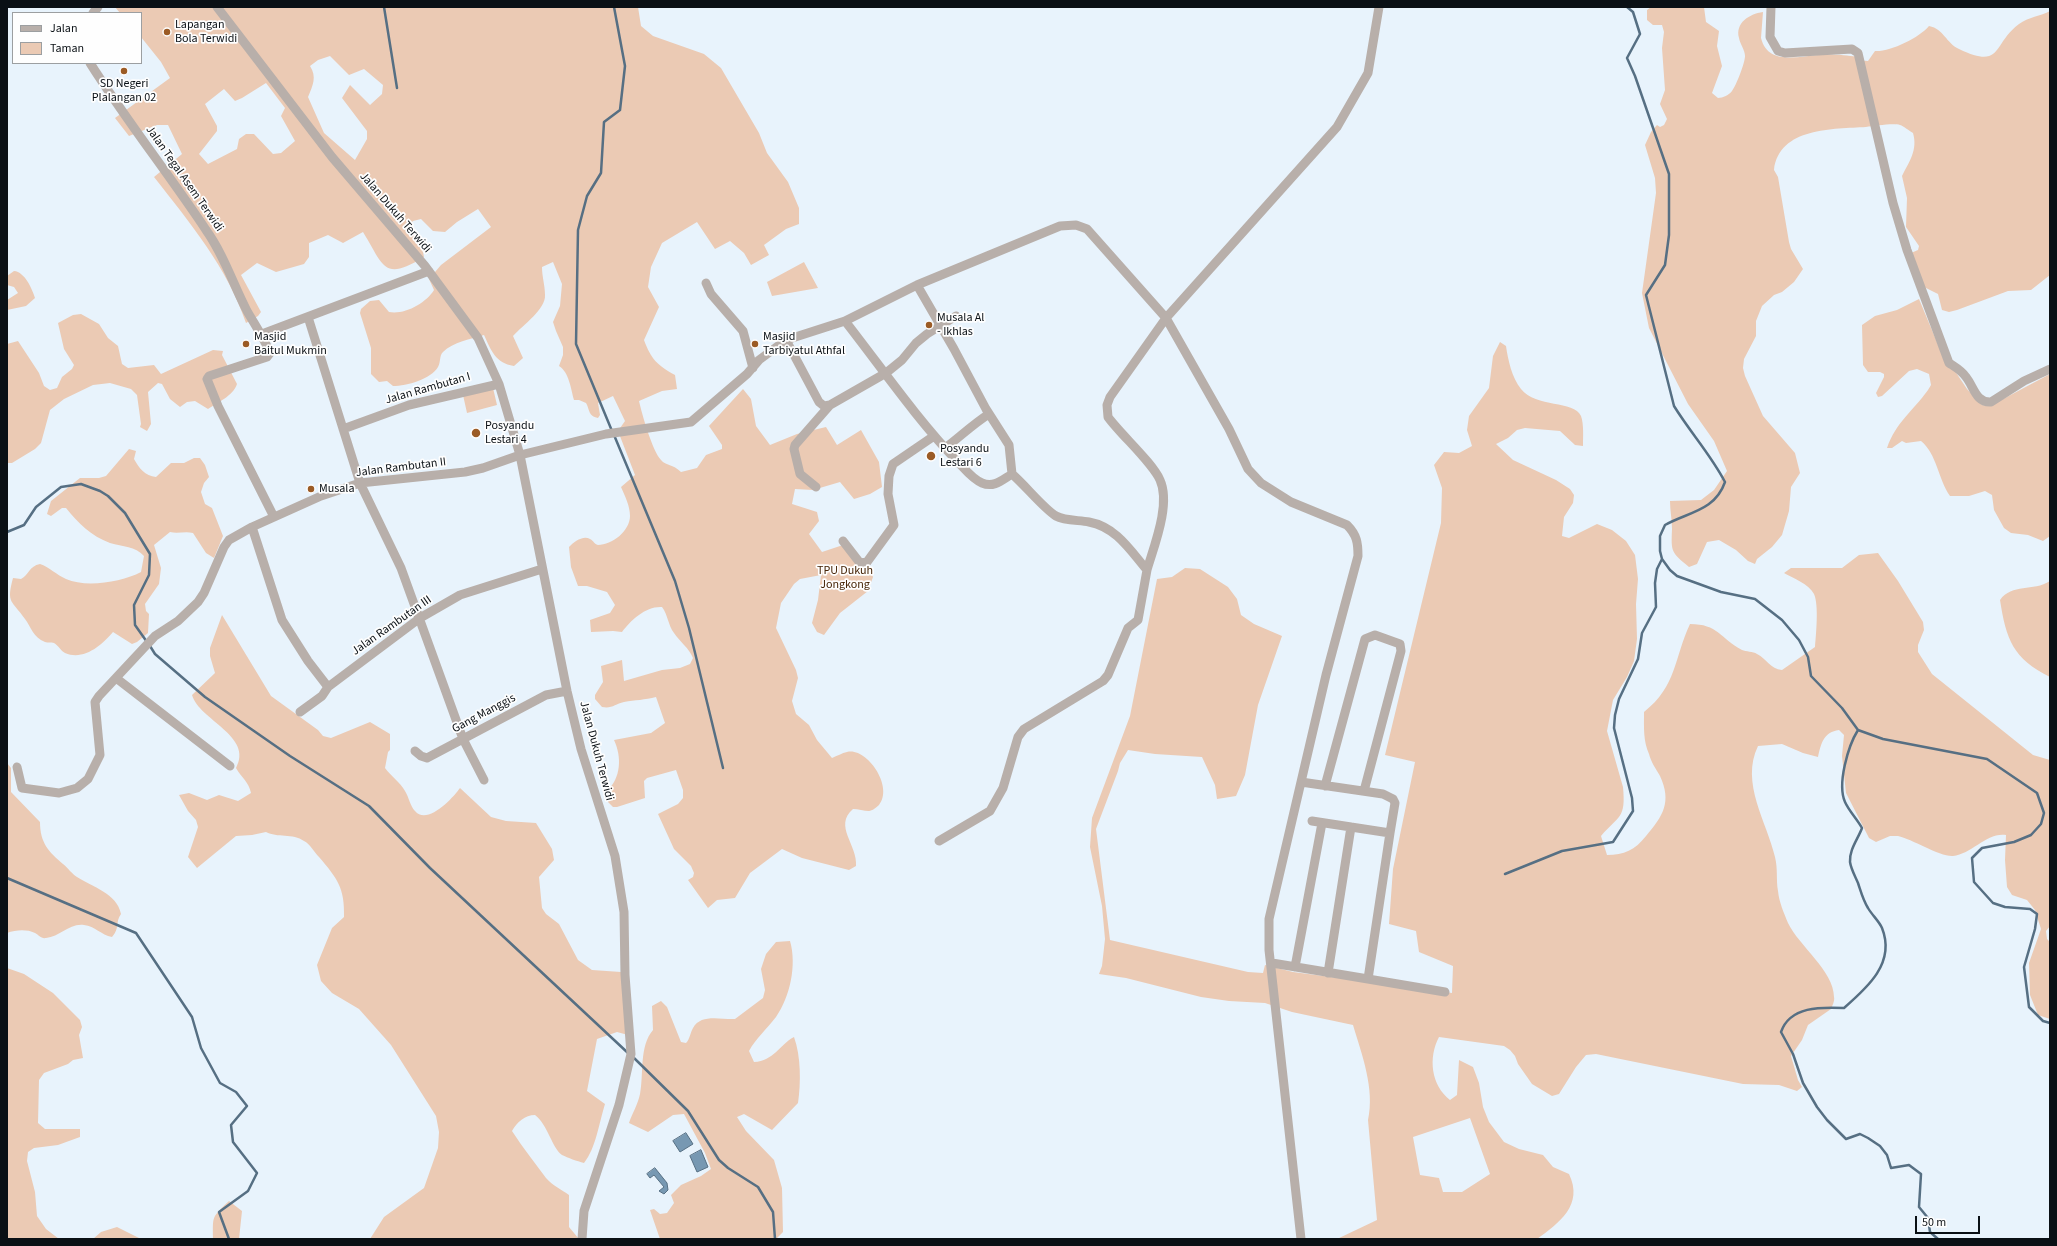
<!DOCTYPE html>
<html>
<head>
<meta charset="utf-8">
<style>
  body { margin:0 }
  #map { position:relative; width:2057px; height:1246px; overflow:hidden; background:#e8f3fc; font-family:"Source Sans 3",sans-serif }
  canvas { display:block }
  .frame { position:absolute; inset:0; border:8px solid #0a1015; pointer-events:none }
  .legend { position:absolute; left:12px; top:12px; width:130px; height:52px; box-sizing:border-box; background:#fefefe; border:1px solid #9c9fa1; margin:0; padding:5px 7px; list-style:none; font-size:12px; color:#0a1015 }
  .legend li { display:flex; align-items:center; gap:8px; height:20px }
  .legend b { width:20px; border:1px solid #9c9fa1 }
  .scale { position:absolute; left:1915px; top:1216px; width:65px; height:18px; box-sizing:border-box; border:2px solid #0a1015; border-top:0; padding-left:5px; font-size:12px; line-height:14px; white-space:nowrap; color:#0a1015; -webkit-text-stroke:3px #fefefe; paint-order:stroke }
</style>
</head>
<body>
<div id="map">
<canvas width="2057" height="1246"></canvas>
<div class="frame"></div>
<ul class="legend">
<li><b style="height:5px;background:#b8afaa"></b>Jalan</li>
<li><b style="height:11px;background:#ebcab4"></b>Taman</li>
</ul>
<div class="scale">50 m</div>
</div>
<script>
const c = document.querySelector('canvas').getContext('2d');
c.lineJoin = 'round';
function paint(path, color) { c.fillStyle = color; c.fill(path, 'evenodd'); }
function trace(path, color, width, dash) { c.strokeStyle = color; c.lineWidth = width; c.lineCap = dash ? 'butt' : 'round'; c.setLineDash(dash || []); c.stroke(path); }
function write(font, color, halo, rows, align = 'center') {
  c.font = font + ' "Source Sans 3",sans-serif'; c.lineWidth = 3.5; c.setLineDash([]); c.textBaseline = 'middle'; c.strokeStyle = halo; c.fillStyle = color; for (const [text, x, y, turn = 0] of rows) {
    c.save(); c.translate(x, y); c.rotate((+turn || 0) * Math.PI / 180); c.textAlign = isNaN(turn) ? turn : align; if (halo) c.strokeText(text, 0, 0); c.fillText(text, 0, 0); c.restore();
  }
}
paint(new Path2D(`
  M115,7H638L641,26L653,36L704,54L721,68L759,133L767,153L788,182L799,208V224L786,229L764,245L769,255L751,265L744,253L730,241L715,249L697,222L662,243L651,267L648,287L659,307L644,340C651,359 657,365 675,375L677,389L662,391L639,401C642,414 652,450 661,460C666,466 673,464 681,472L697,468L706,455L722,449V445L709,426L743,389L751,399L756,426L770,445L797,434L826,427L837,445L861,430L879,462L882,487L870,494L854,499L840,482L813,490L795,489L792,504L817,512L819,521L809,534L822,552L843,545L868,565L873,577L868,591L840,613L824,635L817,632L812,623L818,600L821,575L800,579L794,584L781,603L776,628L796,670L798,678L792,701L796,714L809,725L817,740L832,758C837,756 842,753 847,752C867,747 894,787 879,805C877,807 872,811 869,811C864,811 858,809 853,809C833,826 858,845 856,866L849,870L802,858L782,849L750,873L735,898L717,900L708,908L688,880L693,877L694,873L691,866L674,849L658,814L678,804L683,798V790L676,770L647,778L644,781L645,798L617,807H613L608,802L607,791C621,778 622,757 614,740L651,733L665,723L656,697C645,700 635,700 624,702C615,704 612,709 602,707L595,699V695L603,682L601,666L622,660L624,681L662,670L680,668L690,664L693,658C689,648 680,642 674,633C668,625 668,615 662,607C646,606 631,620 622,632L613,631L591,632L590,620L610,613L615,605L607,592L587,586H578L571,567L569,547C574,542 583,535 590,539C594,541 594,544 598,545C612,545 630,531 630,516C630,506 625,496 621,487L635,475L618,431L625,421L613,396L598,403L600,415L598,418C588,416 590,410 586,403L579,400H574C571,389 569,372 559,366L563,355V347L556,331L553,322L560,306L562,284L553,262L542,267C542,277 545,285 545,295C546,309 523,325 513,336L523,358L514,366C495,363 491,350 484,335C471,339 453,342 443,352C439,356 441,362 438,367C431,379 407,386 393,386L387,381L379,382L371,374V348L360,313L361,309L370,301L379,300L389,312C405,315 426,303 434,290L429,279L441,265L491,227L478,209L457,222L445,232L433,231L421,219L413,221L408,227L422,247L424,257C383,282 384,266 363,232L343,243L328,235L309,243V257L304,264L276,272L257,263L241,275L261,312L258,316L246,323C227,267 190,223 154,177L182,154L168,125H157L129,136L115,118L170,78L161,62L141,37V13H120ZM330,56L349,75L364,69L383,85L382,94L370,105L350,85L342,98L367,131V139L355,160L324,133L308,97C313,85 317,77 310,66L318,60ZM266,83L285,108L281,116L295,141L281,153L273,154L254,134H246L239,139L237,149L208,164L199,154L217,131V126L205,104L224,89L235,101L242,98Z
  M1651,7H1704L1706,22L1719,31L1717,46L1722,66L1712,93L1718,98C1723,98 1729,95 1732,91C1736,86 1745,63 1745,56C1745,50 1740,44 1739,38C1735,23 1749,14 1763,12L1761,38C1768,66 1799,56 1819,55C1829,54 1847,55 1856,57V60L1868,61L1875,51C1890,52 1919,38 1929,26C1944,29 1946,43 1959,49C2003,70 1992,44 2019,24C2028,17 2041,16 2050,11V275L2031,290L2008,291L1957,310L1949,312L1942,310L1938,294L1924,287L1911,253L1918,250L1919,246L1906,227L1907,198L1902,176C1909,162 1918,150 1913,133C1909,131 1904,126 1900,125C1893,123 1874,126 1866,127C1834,129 1779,127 1774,170L1778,177L1789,242L1791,249L1803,269L1794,282L1782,292L1774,295L1762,306L1756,321V336L1744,359L1743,368L1745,376L1763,416L1795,453L1800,473L1791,487L1789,511L1782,535L1772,547L1757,559L1755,564L1748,561L1736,550L1719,540L1707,542L1697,564L1689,567C1671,552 1671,552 1672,529C1672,520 1670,510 1670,501L1701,500L1714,490L1727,471L1714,441L1688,404L1649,328L1642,293L1656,193L1655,178L1645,145L1651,132L1657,125L1660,127L1664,125L1667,119L1660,104L1665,90L1662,48L1664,32L1662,25H1653L1647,20V10Z
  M804,262L818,288L772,296L767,282Z
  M14,271C25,272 32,289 35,298L26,306L7,310V300L18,293L14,287L7,285V276Z
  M1919,299L1939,347L1967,389L1982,405L1990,406L2050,374V536L2043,541L2028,535L2011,533L2004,528L1994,510L1992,495L1985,491L1969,496H1950C1938,479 1937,454 1921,441L1906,443L1902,441L1892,448H1887C1896,422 1913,411 1928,390L1931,385L1929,374L1917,369L1909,371L1882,396L1878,397L1876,393L1884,377V374L1880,372H1868L1863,365L1862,325L1875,316L1897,310Z
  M81,314L99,324L108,338L118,346L122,364L128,368L154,365L161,374L213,350L223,351L222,355L237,384C233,396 218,402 208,409L195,401L187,402L180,407L170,399L162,384L158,383L148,392L151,424L147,431L140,427L141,424L137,395L131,389L110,383L93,385L64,399L50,410L41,443L35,449L12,463H7V344L18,341L39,373L44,386L50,390L57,388L62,377L72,369L74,365L64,349L58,323L73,315Z
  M1500,342L1506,346C1508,360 1512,378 1521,389C1536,408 1574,400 1581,416C1584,424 1583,438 1583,446L1575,445L1560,431L1525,428L1517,430L1508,438L1496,444L1513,460L1556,480L1570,489L1574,495L1573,503L1564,517L1562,536L1569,538L1597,524L1612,530L1626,541L1635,555L1638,579L1636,604L1637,639L1634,661L1627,677L1613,700L1607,731L1623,787C1626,819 1619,815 1601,836L1607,855C1624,855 1635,850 1646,836C1663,816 1672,802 1660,776C1656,769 1651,762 1649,754C1643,741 1644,727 1644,712C1677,686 1674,658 1690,624C1718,624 1720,638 1742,650C1746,652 1753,651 1757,654C1767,659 1770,669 1782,670L1815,647C1816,635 1819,605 1814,594C1809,584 1793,578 1784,573L1791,568H1842L1859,555L1878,553L1898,581L1923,622L1924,630L1918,645V652L1932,674L2033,755L2050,760V926L2046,931L2047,939L2050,942V1019L2038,1015L2030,995L2029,963L2041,929L2035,910L2027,900L2012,895L2007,887L2005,860L2006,835C1987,832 1972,854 1953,856C1940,857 1912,839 1898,836H1890L1876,842L1869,838L1846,793L1842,756L1844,735L1839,730C1824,732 1821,743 1818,757L1803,753L1782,744L1758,746C1740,783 1767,822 1775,857C1778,869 1776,880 1778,891C1779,902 1784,913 1788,923C1799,946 1834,971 1834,997C1835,1001 1832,1006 1831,1009L1808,1025L1802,1040L1791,1056L1798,1080L1802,1087L1797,1091L1779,1085L1743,1084L1596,1054L1586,1055L1576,1067L1559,1094L1552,1096L1532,1084L1518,1064L1515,1056L1510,1050L1504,1046L1439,1037C1428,1058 1431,1085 1450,1100L1457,1095L1459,1060L1473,1067L1479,1083L1483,1107L1489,1122L1504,1142L1519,1149L1543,1155L1553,1167L1569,1174C1584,1205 1559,1223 1537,1239H1337L1377,1220L1368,1120C1375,1089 1362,1055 1353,1025L1292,1012L1265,1003L1229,1001L1201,997L1126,978L1099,974L1102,966L1105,939L1102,906L1090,847L1092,818L1130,716L1157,579L1172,577L1185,568L1200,569L1228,587L1237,599L1241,615L1254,624L1282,636L1258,705L1245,775L1236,796L1217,799L1215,785L1202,757L1155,754L1128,750L1120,763L1118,771L1096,829L1110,940L1248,972L1263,973L1265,965L1293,972L1452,993L1453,966L1419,952L1416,931L1389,924L1393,869L1415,762L1385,755L1441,523L1442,488L1434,465L1444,452L1459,453L1472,446L1467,430L1469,416L1489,388L1493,356ZM1470,1118L1490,1174L1462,1192H1443L1439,1178L1420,1175L1413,1137Z
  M493,388L497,405L467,413L463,395Z
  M129,449L136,451L134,459C139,468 145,476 156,477L171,463H184L194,458H200L205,465L209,477L204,483L201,492L205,504L212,508L223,536L214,558L206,553L193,533C185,531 178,534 170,532L154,545L161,568L159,584L145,604L146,611L149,614L148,633L137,642L132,644L113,632C102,645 84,661 65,653C61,651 58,645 54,643C51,642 48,643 45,642C33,637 31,627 25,619C12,600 6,604 13,578L21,579C29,575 29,566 40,564C49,567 57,575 66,579C86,588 122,582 141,572L144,556C135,546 123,547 110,543C91,536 78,523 66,508H62L51,516L47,514L51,501L80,478H99L106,476Z
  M2050,581V677C2013,659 2006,639 2000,600C2012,583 2033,592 2050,581Z
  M222,615L271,696L318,730L323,736L331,738L370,722L390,734V750L388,752L385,768C391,776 400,782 405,791C409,797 410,806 415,811C427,826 453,798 460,788L491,817L506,821L536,823L552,849L554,860L539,877L542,908L546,914L559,924L578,960L592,970L621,972L628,1035L617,1032L597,1039L587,1091L605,1104C599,1123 596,1148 584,1163C577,1161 568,1158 562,1155C552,1148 548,1125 535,1115C525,1115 517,1122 512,1131C523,1148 535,1163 546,1178C552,1185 562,1190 569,1195V1227L579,1239H370L384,1217L424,1188L438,1148L439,1132L436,1116L391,1045L359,1009L332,993L321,981L317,965L332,928L344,917C345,888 337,878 319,857C314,852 310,844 304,841C293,833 277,838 266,832L252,835L236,836L197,868L188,857L198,827L196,820L188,811L179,795L189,793L207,800L219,795L238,801L251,793C249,782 241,777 236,768C254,736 199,720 192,695L215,673L210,656V648Z
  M7,763L11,768V792L40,822C40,843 49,852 63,864C68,868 72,874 77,877C92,887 117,893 121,914C115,922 120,928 112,937C101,935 95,926 84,925C69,923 60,937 46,938C41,939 39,935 35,933C26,929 16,930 7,933Z
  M790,941C797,965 790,997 776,1017C767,1029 756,1038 749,1051L754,1062C774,1061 779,1045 794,1037C801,1056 801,1083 798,1103L772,1130L744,1114L737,1117L746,1131L774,1160L782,1188L783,1232L776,1239H660L650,1210L654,1209L660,1214L667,1213L674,1203L671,1195L681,1185L701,1176L711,1169L705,1153L684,1114L673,1115L648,1132L629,1123C632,1114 638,1104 640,1094C644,1074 639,1046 653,1030L652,1006L661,1001L667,1007L681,1042L686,1043C690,1039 690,1033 693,1028C701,1013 722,1020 735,1019L763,998L765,990L761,969L766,954L776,942Z
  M7,968L24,974L53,993L80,1020L82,1027L79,1035L83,1058L73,1060L68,1064L44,1073L39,1080L38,1123L45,1129H80V1137L58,1145L34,1148L28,1152L27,1161L35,1192L37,1216L46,1229L59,1239H7Z
  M229,1201L242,1211L239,1239H213C213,1216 211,1218 229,1201Z
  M117,1227L141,1239H93L101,1232Z`), '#ebcab4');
const water = new Path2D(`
  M686,1133L693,1144L680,1152L673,1141Z
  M701,1150L708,1167L697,1172L690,1156Z
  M655,1168L667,1183L668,1190L664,1194L659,1191L664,1187L654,1175L650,1178L647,1174Z`);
paint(water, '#7798b2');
trace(water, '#566f83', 1);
trace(new Path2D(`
  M384,7L397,88
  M1627,7L1633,12L1640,34L1627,58L1635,76L1669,174V235L1665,265L1646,295L1674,406C1690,432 1711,455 1725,482C1715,511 1688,512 1665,525L1660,536V551L1662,559L1670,570L1677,576L1721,592L1755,599L1782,620L1799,640L1808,657L1811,676L1842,708L1858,730L1883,739L1987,759L2037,793L2044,813L2041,824L2031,835L2014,842L1982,848L1972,858L1974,882L1993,903L2005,907L2030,909L2037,914L2035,929L2024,967L2029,1007L2043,1021L2050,1023
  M612,431L576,344L578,230L587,196L601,173L604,122L620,110L625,66L614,7
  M614,435L675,581L689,628L723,768
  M7,532L24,525L36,507L61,487L81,484L100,491L108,496L125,513L150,554L149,575L134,605L135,625L147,642
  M150,646L155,654L205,697L290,756L369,806L430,868L628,1053
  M1858,730C1848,746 1837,784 1845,802C1849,811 1857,819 1862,828C1858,839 1849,850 1850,862C1851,869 1855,876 1858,883C1861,892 1863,900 1868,908C1872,915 1879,921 1882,928C1896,963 1867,988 1844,1008C1821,1007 1790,1006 1781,1032L1793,1054L1803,1083L1817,1107L1827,1120L1846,1139L1860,1134L1868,1138L1880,1146L1887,1155L1891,1168L1909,1165L1921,1174L1919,1207L1928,1218L1930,1232L1938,1239
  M1505,874L1562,851L1613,842L1633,811L1632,798L1614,728L1615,715L1619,699L1638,659L1642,633L1656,607L1655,583L1657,569L1662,559
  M7,878L136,933L192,1017L201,1048L220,1083L236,1092L247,1106L231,1125L233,1142L257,1173L248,1191L219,1212L229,1239
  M632,1056L688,1111L719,1160L728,1168L758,1187L773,1212L775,1239`), '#566f83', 2.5);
trace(new Path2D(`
  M217,7L332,157L425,266L478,338L499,384L520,455L567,691L581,749L615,856L624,912L625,975L631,1054L619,1105L584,1211L582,1239
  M1771,7L1770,37L1778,51L1785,53L1852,49L1858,53L1893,203L1907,250L1949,363C1955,367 1961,370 1966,377C1974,387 1976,403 1991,402L2024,381L2050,369
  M93,13L98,7
  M90,63C126,120 168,173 206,230C224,255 233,284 247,311C255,325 264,338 270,353L267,357L209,376L207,379L218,406L274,517
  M706,283L711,294L743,331L753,368
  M917,285L954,349L986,409L1009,445L1012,474C1025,485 1044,509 1056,516C1065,521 1079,520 1089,522C1116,527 1130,550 1147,570L1138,620L1128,628L1108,675L1103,681L1024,729L1018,737L1003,788L990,811L939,841
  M308,317L360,483L401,568L463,739L484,780
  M845,321C881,367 916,418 957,461C964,468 972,479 982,483C994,488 1002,480 1012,474
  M262,334L429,271
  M786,340L819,402L824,406L830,405
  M343,429L409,405L499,384
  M945,448C960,437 973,424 989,414
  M816,487L800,474L794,449L795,445L830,405L886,373L902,360L916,343L927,334L956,316
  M252,527L282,620L308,661L328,687
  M843,541L860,563L867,562L894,525L888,494L889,476L893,464L934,436
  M1147,570C1154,546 1171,504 1160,480C1152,462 1121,435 1108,417L1107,405L1110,397L1166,318L1337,127L1368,73L1379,7
  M116,678L230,766
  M300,712L322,696L328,687L420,618L460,595L542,569
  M415,751L421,756L427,758L546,695L567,691
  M17,767L22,788L59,793L77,788L88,779L100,755L95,702L99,696L155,636L178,621L198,602L204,593L224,547L229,540L252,527L321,496L360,483L465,472L483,468L520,455L606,434L691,422L747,374L759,360L786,340L845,321L917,285L1060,226L1076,225L1087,229L1166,318L1229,429L1248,469L1261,483L1291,502L1347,525C1357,535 1358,543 1358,556L1326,675L1269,919V950L1301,1239
  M1301,782L1383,794L1393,799L1395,803L1390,833
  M1325,786L1365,639L1375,635L1400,644L1401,651L1364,791
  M1272,963L1368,979L1390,833L1312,821
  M1295,967L1322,823
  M1328,973L1351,827
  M1368,979L1445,992`), '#b8afaa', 9);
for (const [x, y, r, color] of [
  [167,32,4,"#9b5b25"],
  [124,71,4,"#9b5b25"],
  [929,325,4,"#9b5b25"],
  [246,344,4,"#9b5b25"],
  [755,344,4,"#9b5b25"],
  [476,433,5,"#9b5b25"],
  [931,456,5,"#9b5b25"],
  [311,489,4,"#9b5b25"]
]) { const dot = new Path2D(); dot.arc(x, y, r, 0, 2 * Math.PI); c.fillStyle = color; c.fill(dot); trace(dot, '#fefefe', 1.5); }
write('12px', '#0a1015', '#fefefe', [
  ["Lapangan",175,25],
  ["Bola Terwidi",175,39],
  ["SD Negeri",124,84,"center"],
  ["Plalangan 02",124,98,"center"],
  ["Musala Al",937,318],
  ["- Ikhlas",937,332],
  ["Masjid",254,337],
  ["Baitul Mukmin",254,351],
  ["Masjid",763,337],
  ["Tarbiyatul Athfal",763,351],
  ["Posyandu",485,426],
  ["Lestari 4",485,440],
  ["Posyandu",940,449],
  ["Lestari 6",940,463],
  ["Musala",319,489]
], 'left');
write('12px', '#0a1015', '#fefefe', [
  ["Jalan Tegal Asem Terwidi",184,179,55],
  ["Jalan Dukuh Terwidi",395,213,49],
  ["Jalan Rambutan I",428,389,-16],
  ["Jalan Rambutan II",401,468,-7],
  ["Jalan Rambutan III",392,626,-35],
  ["Gang Manggis",484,714,-28],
  ["Jalan Dukuh Terwidi",596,751,75]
]);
write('12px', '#462406', '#fefefe', [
  ["TPU Dukuh",845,571],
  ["Jongkong",845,585]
]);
</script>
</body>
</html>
